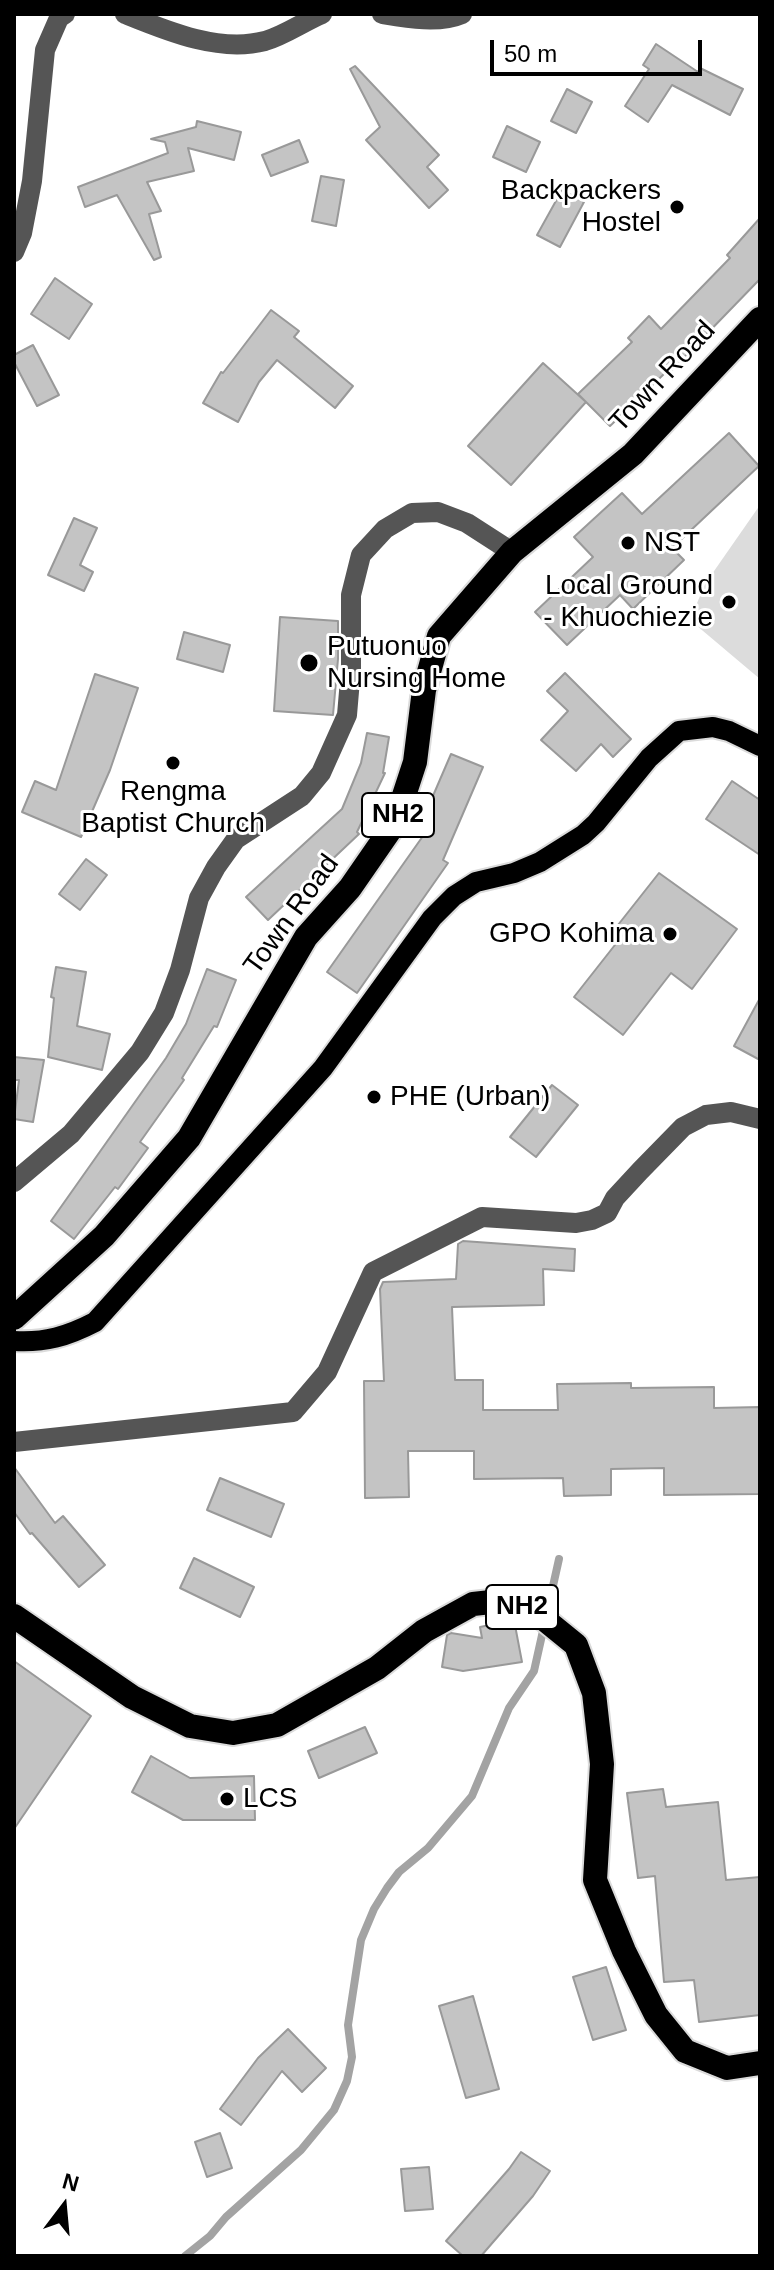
<!DOCTYPE html>
<html>
<head>
<meta charset="utf-8">
<style>
  body { margin:0 }
  #map { position:relative; width:774px; height:2270px; overflow:hidden; background:#fff; font-family:Helvetica,sans-serif }
  canvas { display:block }
  .frame { position:absolute; inset:0; border:16px solid #000; pointer-events:none }
  .north { position:absolute; left:24px; top:2166px; width:80px; height:80px; -webkit-text-stroke:6px #fff; paint-order:stroke; rotate:16deg; font-size:22px; font-weight:700; line-height:32px; text-align:center; color:#000 }
  .north::after { content:''; display:block; margin:auto; width:28px; height:36px; background:#000; clip-path:polygon(50% 0,100% 100%,50% 72%,0 100%) }
  .scale { position:absolute; left:490px; top:40px; width:212px; height:36px; box-sizing:border-box; border:4px solid #000; border-top:0; padding-left:10px; font-size:24px; line-height:28px; white-space:nowrap; color:#000; -webkit-text-stroke:6px #fff; paint-order:stroke }
</style>
</head>
<body>
<div id="map">
<canvas width="774" height="2270"></canvas>
<div class="frame"></div>
<div class="north">N</div>
<div class="scale">50 m</div>
</div>
<script>
const c = document.querySelector('canvas').getContext('2d');
c.lineJoin = 'round';
function paint(path, color) { c.fillStyle = color; c.fill(path, 'evenodd'); }
function trace(path, color, width, dash) { c.strokeStyle = color; c.lineWidth = width; c.lineCap = dash ? 'butt' : 'round'; c.setLineDash(dash || []); c.stroke(path); }
function write(font, color, halo, rows, align = 'center') {
  c.font = font + ' Helvetica,sans-serif'; c.lineWidth = 6; c.setLineDash([]); c.textBaseline = 'middle'; c.strokeStyle = halo; c.fillStyle = color; for (const [text, x, y, turn = 0] of rows) {
    c.save(); c.translate(x, y); c.rotate((+turn || 0) * Math.PI / 180); c.textAlign = isNaN(turn) ? turn : align; if (halo) c.strokeText(text, 0, 0); c.fillText(text, 0, 0); c.restore();
  }
}
paint(new Path2D(`
  M760,505V679L690,620L705,584Z`), '#dcdcdc');
trace(new Path2D(`
  M185,2256L210,2236L226,2217L301,2150L334,2110L347,2081L352,2057L348,2025L361,1940L374,1909L387,1888L399,1872L428,1848L472,1796L509,1708L534,1671L559,1559`), '#a3a3a3', 8);
const building = new Path2D(`
  M656,44L698,72L700,68L743,89L730,115L672,85L648,122L625,106L649,69L643,65Z
  M355,66L439,155L427,167L448,190L429,208L366,140L380,127L350,69Z
  M567,89L592,102L576,133L551,121Z
  M197,121L241,132L234,160L188,148L194,171L147,182L161,211L149,214L161,257L154,260L117,195L85,207L78,187L168,153L165,142L151,139L196,127Z
  M507,126L540,142L526,172L493,157Z
  M299,140L308,162L271,176L262,155Z
  M321,176L344,180L336,226L312,221Z
  M562,190L584,202L560,247L537,235Z
  M760,218V279L667,375L665,373L610,426L578,394L632,342L628,338L649,316L661,329L730,258L727,255Z
  M55,278L92,304L69,339L31,314Z
  M271,310L299,331L294,337L353,386L335,408L277,360L259,382L238,422L203,403L221,372L223,373Z
  M33,345L59,395L37,406L14,362V355Z
  M543,363L586,402L511,485L468,446Z
  M729,433L759,466L672,548L684,560L633,609L620,595L567,645L535,612L593,557L574,537L622,493L642,514Z
  M74,518L97,528L80,565L93,572L84,591L48,575Z
  M280,617L338,621V659L333,715L274,711Z
  M184,632L230,645L223,672L177,659Z
  M565,673L631,739L613,757L601,744L576,771L541,740L568,711L547,691Z
  M95,674L138,688L110,770L81,837L22,812L35,781L56,790Z
  M367,733L389,737L383,773H385L357,832L359,834L268,920L246,897L342,809L361,763Z
  M451,754L483,767L443,860L448,863L357,993L327,972L423,836L417,833Z
  M732,781L760,800V855L706,819Z
  M86,859L107,875L80,910L59,894Z
  M659,873L737,929L692,989L671,973L623,1035L574,997L622,936L614,930Z
  M56,967L86,972L77,1026L110,1034L102,1070L48,1057L54,998L51,997Z
  M207,969L236,980L217,1027L214,1026L182,1078L184,1080L140,1142L148,1148L118,1189L115,1187L74,1239L51,1221L166,1058L186,1024Z
  M760,998V1060L734,1046Z
  M14,1057L44,1060L33,1122L14,1119L19,1080H14Z
  M552,1085L578,1105L536,1157L510,1137Z
  M463,1241L575,1249L574,1271L543,1269L544,1305L452,1307L455,1380H483V1410H558L557,1384L631,1383V1388L714,1387V1408L760,1407V1494L664,1495V1468L611,1469V1495L564,1496L563,1478L474,1479V1451H408L409,1497L365,1498L364,1381H384L380,1289L383,1282L456,1279L458,1244Z
  M14,1467L55,1523L63,1516L105,1565L79,1587L32,1533L30,1534L14,1512Z
  M220,1478L284,1504L271,1537L207,1510Z
  M194,1558L254,1587L240,1617L180,1588Z
  M514,1620L522,1662L463,1671L442,1667L447,1635L451,1633L482,1638L480,1627Z
  M14,1661L91,1716L14,1829Z
  M365,1727L377,1753L319,1778L308,1751Z
  M151,1756L190,1778L254,1776L255,1820H183L132,1792Z
  M663,1789L666,1807L718,1802L726,1880L760,1877V2015L699,2022L694,1980L664,1982L655,1876L638,1878L627,1793Z
  M606,1967L626,2030L593,2040L573,1977Z
  M473,1996L499,2089L466,2098L439,2006Z
  M288,2029L326,2068L302,2092L282,2071L241,2125L220,2109L258,2058Z
  M220,2133L232,2168L207,2177L195,2142Z
  M521,2152L550,2171L533,2196L481,2256H463L446,2241L509,2169Z
  M429,2167L433,2209L405,2211L401,2169Z`);
paint(building, '#c4c4c4');
trace(building, '#999', 2);
const major = new Path2D(`
  M14,1341C45,1343 68,1336 95,1322L323,1068L432,918L454,896L476,882L514,873L540,862L583,835L596,823L649,758L679,731L713,727L729,731L760,746`);
const highway = new Path2D(`
  M14,1318L104,1236L189,1138L306,937L350,888L395,823L415,762L424,690L439,636L512,552L633,454L760,319
  M14,1616L132,1697L190,1726L233,1733L277,1725L377,1668L424,1631L473,1604L509,1600L544,1619L576,1645L594,1693L602,1764L595,1880L624,1951L656,2015L685,2051L727,2068L760,2063`);
trace(major, '#dbdbdb', 24);
trace(highway, '#dbdbdb', 28);
trace(new Path2D(`
  M125,14C167,31 219,53 265,41C285,35 303,22 322,14
  M382,14C406,18 439,24 462,14
  M14,252L22,233L32,181L45,50L59,18L65,14
  M14,1182L71,1134L140,1052L164,1013L180,970L199,898L216,867L236,839L302,796L321,773L347,715L351,668V595L361,555L385,529L412,513L438,512L467,523L512,552
  M14,1442L293,1412L327,1372L373,1272L482,1217L576,1223L592,1220L607,1213L615,1198L640,1171L683,1127L706,1115L731,1112L760,1119`), '#555', 20);
trace(major, '#000', 20);
trace(highway, '#000', 24);
for (const [x, y, r, color] of [
  [677,207,8,"#000"],
  [628,543,8,"#000"],
  [729,602,8,"#000"],
  [309,663,10,"#000"],
  [173,763,8,"#000"],
  [670,934,8,"#000"],
  [374,1097,8,"#000"],
  [227,1799,8,"#000"]
]) { const dot = new Path2D(); dot.arc(x, y, r, 0, 2 * Math.PI); c.fillStyle = color; c.fill(dot); trace(dot, '#fff', 3); }
for (const [x, y, w] of [
  [398,815,72],
  [522,1607,72]
]) { const box = new Path2D(); box.roundRect(x - w / 2, y - 22, w, 44, 6); c.fillStyle = '#fff'; c.fill(box); trace(box, '#000', 2); }
write('bold 26px', '#000', null, [
  ["NH2",398,815],
  ["NH2",522,1607]
]);
write('28px', '#000', '#fff', [
  ["Backpackers",661,191,"right"],
  ["Hostel",661,223,"right"],
  ["NST",644,543],
  ["Local Ground",713,586,"right"],
  ["- Khuochiezie",713,618,"right"],
  ["Putuonuo",327,647],
  ["Nursing Home",327,679],
  ["Rengma",173,792,"center"],
  ["Baptist Church",173,824,"center"],
  ["GPO Kohima",654,934,"right"],
  ["PHE (Urban)",390,1097],
  ["LCS",243,1799]
], 'left');
write('28px', '#000', '#fff', [
  ["Town Road",663,377,-47],
  ["Town Road",292,915,-54]
]);
</script>
</body>
</html>
